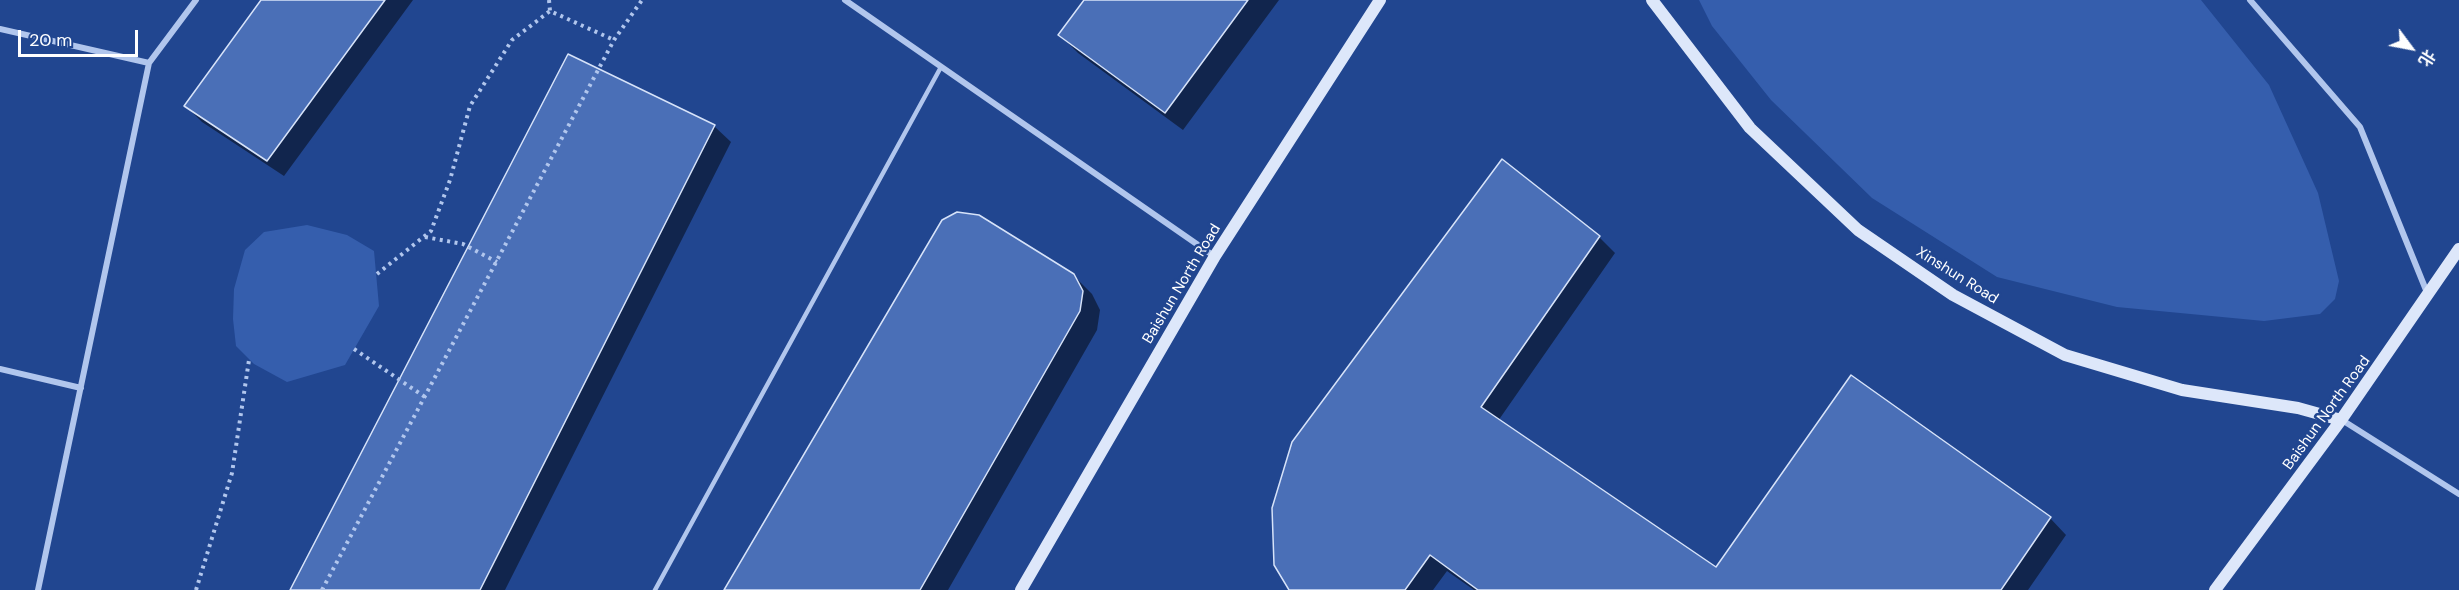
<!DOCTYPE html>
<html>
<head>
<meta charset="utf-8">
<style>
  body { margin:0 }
  #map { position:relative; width:2459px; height:590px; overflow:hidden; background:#214690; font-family:"DM Sans","Noto Sans SC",sans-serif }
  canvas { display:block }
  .north { position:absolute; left:2381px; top:18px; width:60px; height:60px; -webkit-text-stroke:4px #214690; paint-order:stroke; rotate:122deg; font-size:16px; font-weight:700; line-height:24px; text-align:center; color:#fff }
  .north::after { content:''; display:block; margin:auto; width:21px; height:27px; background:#fff; clip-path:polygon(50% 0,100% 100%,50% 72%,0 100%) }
  .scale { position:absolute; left:18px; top:30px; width:120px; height:27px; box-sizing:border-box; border:3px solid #fff; border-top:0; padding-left:8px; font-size:18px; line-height:21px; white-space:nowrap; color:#fff; -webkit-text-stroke:4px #214690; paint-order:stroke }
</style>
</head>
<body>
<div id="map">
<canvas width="2459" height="590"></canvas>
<div class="north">北</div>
<div class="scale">20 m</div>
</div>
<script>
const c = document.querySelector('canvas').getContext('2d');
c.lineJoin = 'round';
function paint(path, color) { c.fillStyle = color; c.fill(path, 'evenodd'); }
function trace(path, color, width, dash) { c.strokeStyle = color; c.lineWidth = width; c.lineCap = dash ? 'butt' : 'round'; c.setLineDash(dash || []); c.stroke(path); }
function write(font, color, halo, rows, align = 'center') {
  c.font = font + ' "DM Sans",sans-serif'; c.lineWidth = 5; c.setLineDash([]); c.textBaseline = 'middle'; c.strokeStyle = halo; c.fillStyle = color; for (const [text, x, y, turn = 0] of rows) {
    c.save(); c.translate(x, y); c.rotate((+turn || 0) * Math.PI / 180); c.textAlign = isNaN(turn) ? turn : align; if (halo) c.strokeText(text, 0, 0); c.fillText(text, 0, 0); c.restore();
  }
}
paint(new Path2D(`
  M1699,0H2201L2269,85L2318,193L2339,281L2335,299L2320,314L2264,321L2117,307L1997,277L1872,198L1771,100L1712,26Z
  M307,225L347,235L374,251L379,306L345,365L287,382L254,364L236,346L233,319L234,289L245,250L264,232Z`), '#355ead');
paint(new Path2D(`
  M263,0H413L284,176L202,122L186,106Z
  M1086,0H1279L1183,130L1078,53L1060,35Z
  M714,126L731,142L505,590H292Z
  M1599,237L1615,253L1498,421L1717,569L2050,518L2066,535L2028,590H1474L1447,571L1433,590H1290Z
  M1073,275L1092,294L1100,310L1097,330L948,590H726Z`), '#0007');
const building = new Path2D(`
  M261,0H385L267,161L184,106Z
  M1084,0H1248L1165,113L1058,35Z
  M568,54L715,125L480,590H290Z
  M1502,159L1600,236L1481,407L1716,567L1851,375L2051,517L2001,590H1478L1430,555L1405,590H1289L1274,565L1272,508L1292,442Z
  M957,212L979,215L1074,274L1083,291L1080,311L920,590H724L942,220Z`);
paint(building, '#4a6fb7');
trace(building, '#d7e3f9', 1.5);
trace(new Path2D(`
  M549,0L550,11
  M425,237L463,244L497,262
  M377,274L431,231L450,180L470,106L512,40L550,11L614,40
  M354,349L425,397
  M196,590L232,473L249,360
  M322,590L614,40L642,0`), '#b1c6ed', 4, [3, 4.5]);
trace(new Path2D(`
  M655,590L941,67`), '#b1c6ed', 4.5);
trace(new Path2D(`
  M845,0L1214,256
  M2250,0L2360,127L2428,295
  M0,29L149,63
  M0,369L81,388
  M2342,420L2459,494
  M38,590L149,63L196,0`), '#b1c6ed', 6);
trace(new Path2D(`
  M1652,0L1750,128L1858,230L1953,295L2065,355L2182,390L2298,408L2341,420
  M1021,590L1215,256L1380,0
  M2215,590L2341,420L2459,249`), '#dde7fa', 12);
write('15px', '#fff', '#214690', [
  ["Xinshun Road",1957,276,32],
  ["Baishun North Road",1182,284,-59],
  ["Baishun North Road",2327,413,-54]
]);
</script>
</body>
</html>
